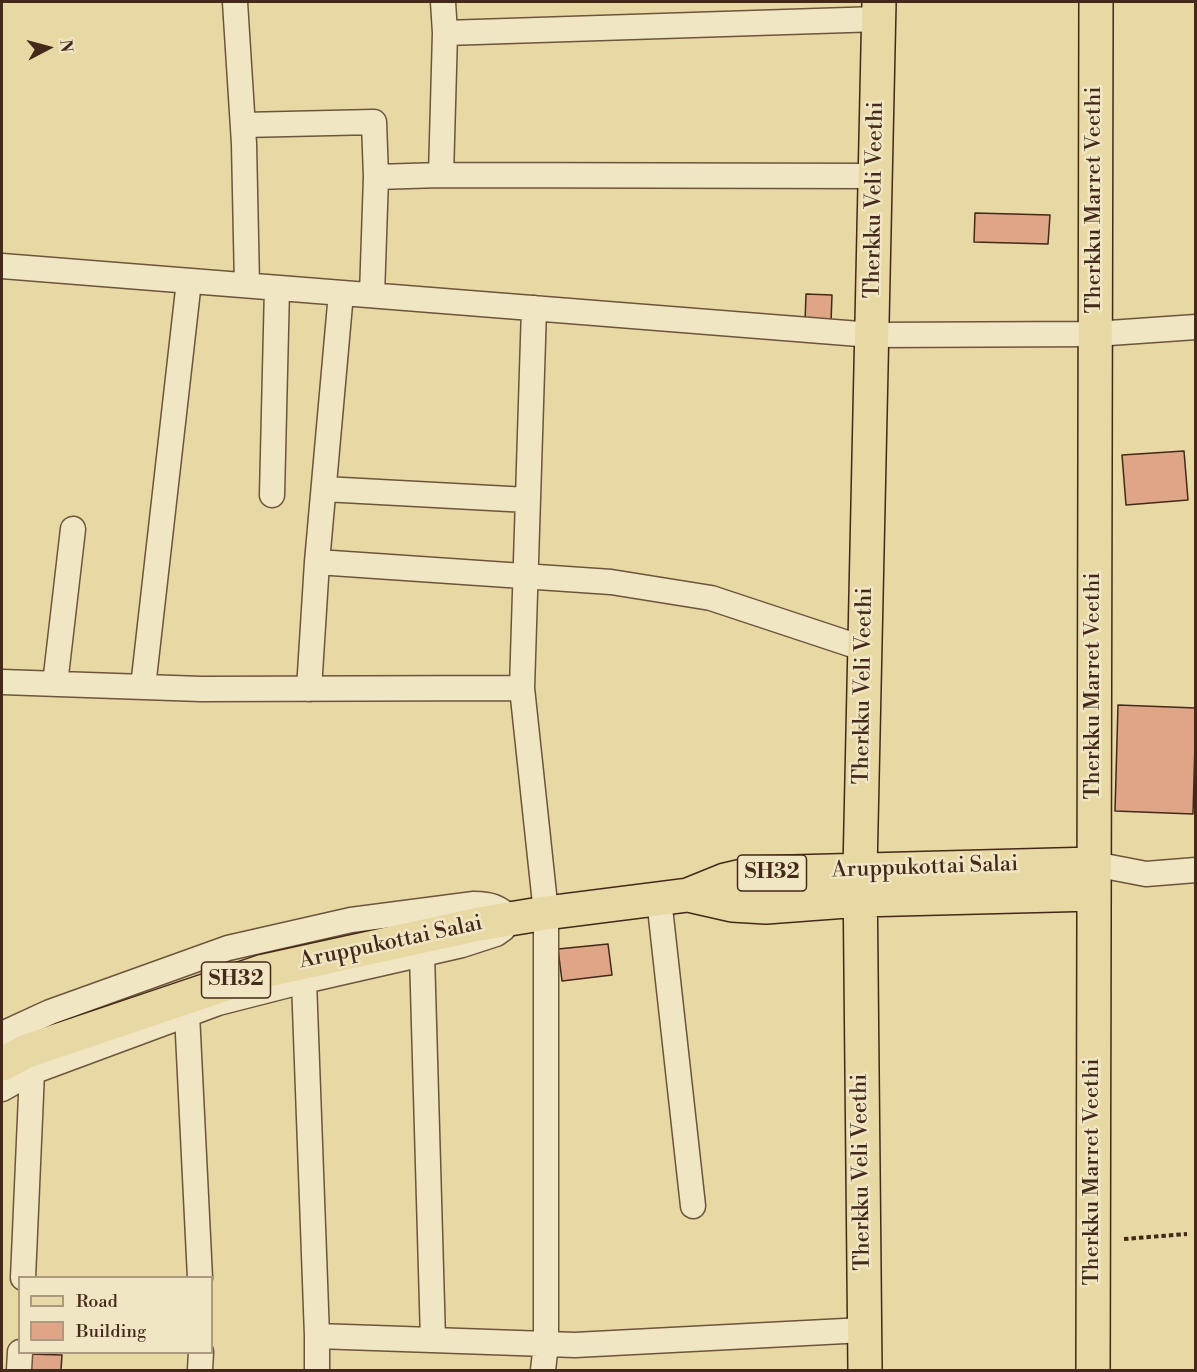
<!DOCTYPE html>
<html>
<head>
<meta charset="utf-8">
<style>
  body { margin:0 }
  #map { position:relative; width:1197px; height:1372px; overflow:hidden; background:#e8d8a4; font-family:"Libre Bodoni",serif }
  canvas { display:block }
  .frame { position:absolute; inset:0; border:3px solid #44281a; pointer-events:none }
  .legend { position:absolute; left:18px; top:1276px; width:195px; height:78px; box-sizing:border-box; background:#f0e6c4; border:2px solid #ab9a80; margin:0; padding:8px 10px; list-style:none; font-size:18px; color:#44281a }
  .legend li { display:flex; align-items:center; gap:12px; height:30px }
  .legend b { width:30px; border:2px solid #ab9a80 }
  .north { position:absolute; left:18px; top:18px; width:60px; height:60px; -webkit-text-stroke:4px #f0e6c4; paint-order:stroke; rotate:84deg; font-size:16px; font-weight:700; line-height:24px; text-align:center; color:#44281a }
  .north::after { content:''; display:block; margin:auto; width:21px; height:27px; background:#44281a; clip-path:polygon(50% 0,100% 100%,50% 72%,0 100%) }
</style>
</head>
<body>
<div id="map">
<canvas width="1197" height="1372"></canvas>
<div class="frame"></div>
<ul class="legend">
<li><b style="height:8px;background:#e8d8a4"></b>Road</li>
<li><b style="height:16px;background:#dea687"></b>Building</li>
</ul>
<div class="north">N</div>
</div>
<script>
const c = document.querySelector('canvas').getContext('2d');
c.lineJoin = 'round';
function paint(path, color) { c.fillStyle = color; c.fill(path, 'evenodd'); }
function trace(path, color, width, dash) { c.strokeStyle = color; c.lineWidth = width; c.lineCap = dash ? 'butt' : 'round'; c.setLineDash(dash || []); c.stroke(path); }
function write(font, color, halo, rows, align = 'center') {
  c.font = font + ' "Libre Bodoni",serif'; c.lineWidth = 5; c.setLineDash([]); c.textBaseline = 'middle'; c.strokeStyle = halo; c.fillStyle = color; for (const [text, x, y, turn = 0] of rows) {
    c.save(); c.translate(x, y); c.rotate((+turn || 0) * Math.PI / 180); c.textAlign = isNaN(turn) ? turn : align; if (halo) c.strokeText(text, 0, 0); c.fillText(text, 0, 0); c.restore();
  }
}
const building = new Path2D(`
  M975,213L1050,215L1048,244L974,242Z
  M806,294L832,295L831,323L805,322Z
  M1184,451L1188,500L1126,505L1122,455Z
  M1118,705L1196,708L1193,814L1115,811Z
  M608,944L612,975L562,981L558,949Z
  M28,1354L62,1355L61,1370H27Z`);
paint(building, '#dea687');
trace(building, '#44281a', 1.5);
const street = new Path2D(`
  M235,2L244,144L247,285
  M445,33L879,19
  M243,125L374,122L376,177
  M441,175L875,176
  M2,266L872,335L1095,334L1196,327
  M372,295L376,177L441,175L445,33L443,2
  M324,489L528,500
  M272,495L277,288
  M317,562L611,582L711,598L865,649
  M2,682L201,689L522,688L534,308
  M55,684L73,529
  M143,687L189,281
  M522,688L546,913V1344L543,1370
  M309,689L317,562L341,293
  M1094,864L1146,874L1196,870
  M659,899L693,1206
  M422,954L433,1340
  M304,981L317,1336V1370
  M187,1014L200,1278
  M2,1034L50,1012L228,948L351,920L474,904C491,904 498,907 511,918L503,929L496,934L462,945L304,981L218,1003L32,1072L2,1089
  M23,1278L32,1072
  M317,1336L575,1345L864,1330
  M19,1370L20,1352
  M200,1370L201,1352`);
const primary = new Path2D(`
  M688,895L732,905L766,907L860,900L1094,894
  M2,1064L27,1051L264,971L479,924L546,913L688,895L725,880L755,873L1094,864
  M865,1370L860,870L879,2
  M1093,1370L1096,2`);
trace(street, '#6d543c', 27);
trace(primary, '#44281a', 36);
trace(new Path2D(`
  M1124,1239L1187,1234`), '#44281a', 4, [4.5, 3]);
trace(street, '#f0e6c4', 24);
trace(primary, '#e8d8a4', 33);
for (const [x, y, w] of [
  [772,873,69],
  [236,980,69]
]) { const box = new Path2D(); box.roundRect(x - w / 2, y - 18, w, 36, 4.5); c.fillStyle = '#f0e6c4'; c.fill(box); trace(box, '#44281a', 1.5); }
write('bold 21px', '#44281a', null, [
  ["SH32",772,873],
  ["SH32",236,980]
]);
write('22px', '#44281a', '#f0e6c4', [
  ["Therkku Veli Veethi",875,200,-89],
  ["Therkku Marret Veethi",1095,200,-90],
  ["Therkku Veli Veethi",864,686,-89],
  ["Therkku Marret Veethi",1094,686,-90],
  ["Aruppukottai Salai",925,868,-2],
  ["Aruppukottai Salai",391,943,-12],
  ["Therkku Veli Veethi",862,1172,-91],
  ["Therkku Marret Veethi",1093,1172,-90]
]);
</script>
</body>
</html>
